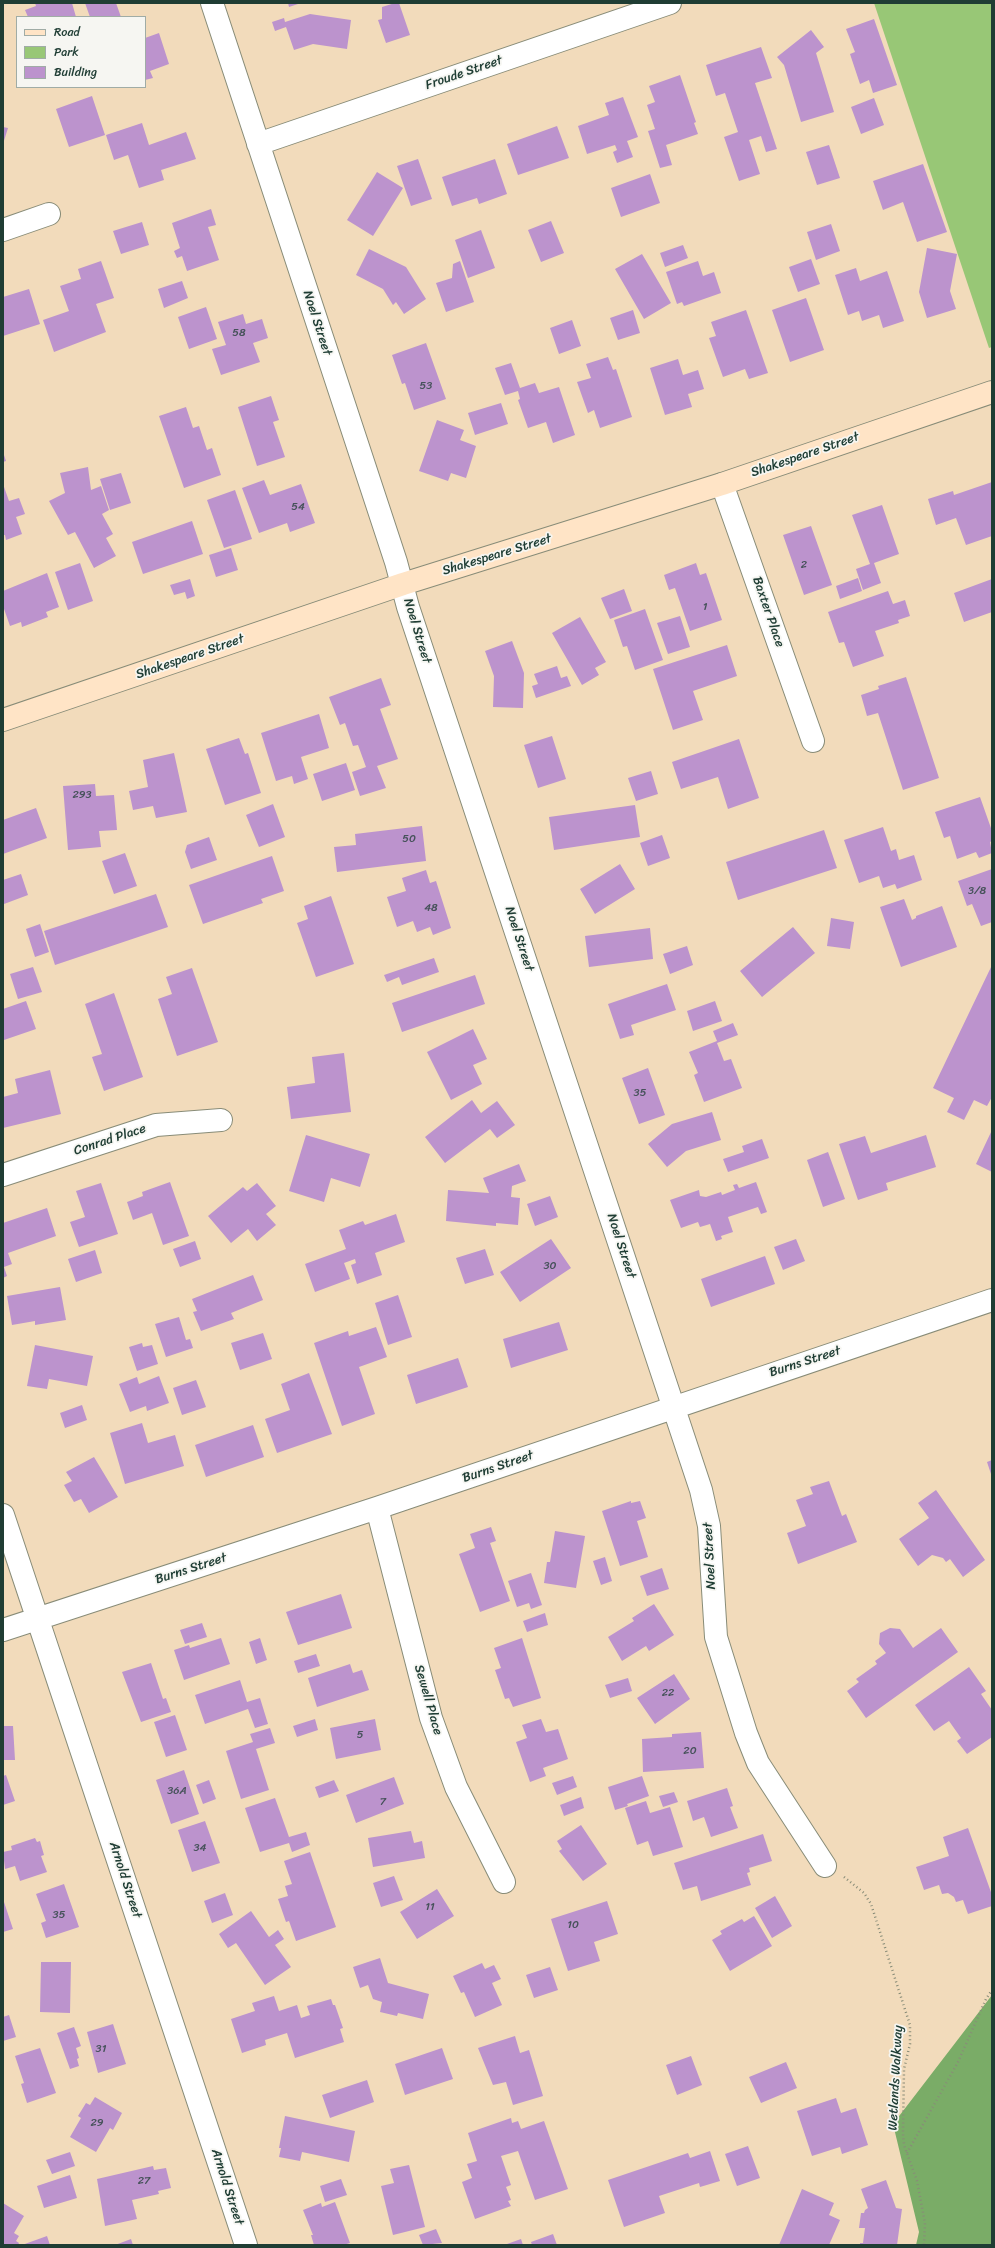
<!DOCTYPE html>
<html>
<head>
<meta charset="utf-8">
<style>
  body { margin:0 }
  #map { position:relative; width:995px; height:2248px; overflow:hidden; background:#f2dbbb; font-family:Sriracha,sans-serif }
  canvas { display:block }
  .frame { position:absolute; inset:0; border:4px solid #1f3d34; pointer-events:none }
  .legend { position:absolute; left:16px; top:16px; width:130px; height:72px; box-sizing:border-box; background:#f6f6f2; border:1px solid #a0aca6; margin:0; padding:5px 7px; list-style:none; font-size:12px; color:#1f3d34 }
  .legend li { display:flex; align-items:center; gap:8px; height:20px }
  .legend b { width:20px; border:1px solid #a0aca6 }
</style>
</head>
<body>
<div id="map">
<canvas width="995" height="2248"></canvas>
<div class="frame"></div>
<ul class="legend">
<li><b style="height:5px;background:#ffe4c6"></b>Road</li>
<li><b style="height:11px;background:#98c776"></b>Park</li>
<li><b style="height:11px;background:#bc93cd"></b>Building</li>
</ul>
</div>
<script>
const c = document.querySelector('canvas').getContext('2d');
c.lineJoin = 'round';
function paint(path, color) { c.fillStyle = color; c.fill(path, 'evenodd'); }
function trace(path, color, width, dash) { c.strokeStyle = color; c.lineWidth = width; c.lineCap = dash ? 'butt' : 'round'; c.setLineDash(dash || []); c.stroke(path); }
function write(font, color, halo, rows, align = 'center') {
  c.font = font + ' Sriracha,sans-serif'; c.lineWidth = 3.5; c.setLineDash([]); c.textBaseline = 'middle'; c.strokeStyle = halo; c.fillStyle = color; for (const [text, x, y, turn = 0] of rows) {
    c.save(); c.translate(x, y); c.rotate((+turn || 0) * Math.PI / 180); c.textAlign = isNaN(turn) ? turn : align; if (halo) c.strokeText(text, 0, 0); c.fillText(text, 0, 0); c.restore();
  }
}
paint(new Path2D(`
  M874,3H992V347L989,348Z`), '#98c776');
paint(new Path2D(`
  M992,1995V2245H916L919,2232L893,2124Z`), '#7aac67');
paint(new Path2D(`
  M35,3H72L76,17H28L25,10L36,6Z
  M85,3H116L121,17H90Z
  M288,3H301L289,7Z
  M395,3H399L410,35L386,43L378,20L382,19V7Z
  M310,14L351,20L347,49L313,44L294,50L286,27L275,31L272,22L284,18L285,22Z
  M874,19L897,85L873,93L869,80L860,84L850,54L855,52L846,29Z
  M811,30L824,47L816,53L834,112L801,122L784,65L777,57Z
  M159,33L169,64L150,71L153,78L145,80V38Z
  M761,47L772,78L755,83L777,149L766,152L761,136L749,140L760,174L739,181L724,137L738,132L725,93L716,96L706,65Z
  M680,75L696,122L694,123L698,134L666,145L672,165L660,168L648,131L655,129L647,105L655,102L649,86Z
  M92,96L105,135L69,147L56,109Z
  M623,97L638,137L627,141L633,157L617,163L613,152L617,150L615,145L587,154L578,126L609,115L605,103Z
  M874,98L884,125L861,134L851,107Z
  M142,123L149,145L186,132L196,159L161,170L164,180L139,188L128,155L114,160L106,135Z
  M557,126L569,158L518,175L507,144Z
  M3,127L8,128L3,144Z
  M829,145L840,178L817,185L806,152Z
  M418,159L432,199L411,206L397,166Z
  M495,159L507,194L479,204L477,198L452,206L442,177Z
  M923,164L947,232L917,242L903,202L883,210L873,181Z
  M377,172L403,188L373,236L347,220Z
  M650,174L660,203L621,217L611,188Z
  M211,209L216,225L208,227L219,260L187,271L182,256L177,258L174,251L180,248L172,223Z
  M551,221L564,253L541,262L528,230Z
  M142,222L149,245L121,254L113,231Z
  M831,224L840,251L816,260L807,232Z
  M481,230L495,268L468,278L455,240Z
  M683,245L688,258L665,267L660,253Z
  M927,248L957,254L950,291L956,309L927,318L919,292Z
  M369,249L406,267L426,299L404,314L396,302L393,305L383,289L356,275Z
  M642,254L671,303L644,319L615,269Z
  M811,259L820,284L798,292L789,267Z
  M101,261L114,298L96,304L106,332L54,352L43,320L69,311L60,286L81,279L78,269Z
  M460,261L474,302L446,312L436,283L452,278L453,264Z
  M698,261L703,276L714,272L721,293L684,306L682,302L677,304L666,272Z
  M856,268L860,281L887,271L904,321L883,328L879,315L862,321L859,311L848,315L835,275Z
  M182,281L188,298L164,308L158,289Z
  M29,289L40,324L3,336V297Z
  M806,298L824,350L790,362L772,310Z
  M206,307L217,339L189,349L178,317Z
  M633,310L640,333L618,340L610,318Z
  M746,310L768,373L749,379L745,369L723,377L709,338L716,336L711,322Z
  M243,314L246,324L262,319L268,338L253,343L260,362L221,375L212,349L226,345L218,322Z
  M572,320L581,346L559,354L550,328Z
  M426,343L446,399L414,410L405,383L402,384L392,355Z
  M608,357L613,370L616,369L632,417L600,428L594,410L588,413L577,382L591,378L586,364Z
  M678,359L683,375L698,370L704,389L688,394L692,407L665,415L650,368Z
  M511,363L520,388L535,383L539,393L559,387L575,435L553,443L546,422L528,428L518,400L520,399L518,391L505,395L495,368Z
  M271,396L279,420L273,422L285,457L257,466L238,407Z
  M501,403L508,424L475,435L468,413Z
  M186,407L193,428L199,426L207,450L212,448L221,475L184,488L159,416Z
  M437,420L464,430L460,440L476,446L466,478L451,473L448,481L419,471Z
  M3,452L6,461L3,462Z
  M88,467L91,490L101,486L109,510L102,514L113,534L106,538L116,556L94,568L75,532L68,535L49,501L65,493L60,473Z
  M121,473L131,503L110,510L100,479Z
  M264,480L270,495L301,484L315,523L290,532L287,523L259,533L242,488Z
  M992,482V536L966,545L956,518L936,525L928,499L953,491L954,495Z
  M3,484L9,501L19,498L25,514L16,517L22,534L6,540L5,535H3Z
  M235,490L252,539L224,548L207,500Z
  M882,505L899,554L874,563L881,583L863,590L856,569L870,564L852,515Z
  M192,521L203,554L143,574L132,542Z
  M811,526L832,585L804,595L783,535Z
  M231,548L238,570L216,577L209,555Z
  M80,563L93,601L68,610L55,572Z
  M696,563L700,575L706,573L722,620L690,631L675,588L669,590L664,575Z
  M47,573L59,607L46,612L48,617L22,627L21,622L10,626L3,606V591Z
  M858,578L862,591L840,599L836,586Z
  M190,579L195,596L187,599L185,592L174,595L170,585Z
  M992,579V612L964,622L954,593Z
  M624,589L632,611L610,619L601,598Z
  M888,591L893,604L905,600L910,616L898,620L899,623L875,631L884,656L853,667L844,642L839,643L828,612Z
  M645,609L663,660L635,670L627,646L623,647L614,620Z
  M680,616L690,647L668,654L657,623Z
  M580,617L606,662L595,668L599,675L582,685L552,633Z
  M512,641L524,673L523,708L493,707L494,676L485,651Z
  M727,645L737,676L693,691L703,720L673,730L653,669Z
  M557,666L561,678L567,676L571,686L536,698L532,686L538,684L534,674Z
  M906,677L939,778L903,790L878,713L867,716L861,695L879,689L878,686Z
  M381,678L391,705L380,709L398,759L377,766L386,788L360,796L352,772L366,767L358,745L353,746L345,723L340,725L329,697Z
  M319,714L329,748L301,757L308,779L294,784L292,776L276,781L261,733Z
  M552,736L566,779L538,788L524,745Z
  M239,738L245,754L248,753L261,793L225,805L206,749Z
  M739,739L759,798L728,809L718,777L681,789L672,762Z
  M174,753L187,812L156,818L153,806L133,810L129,791L148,787L143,760Z
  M346,763L355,790L322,801L313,774Z
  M651,771L658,794L636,801L628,778Z
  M95,784L96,796L114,795L117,830L99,831L101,847L68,850L63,786Z
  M980,797L992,831V841L990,842L992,853L979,858L976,852L957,859L950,836L944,838L935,812Z
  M273,804L285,837L259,847L246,815Z
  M635,805L640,837L554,850L549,817Z
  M36,808L47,838L3,854V820Z
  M422,826L426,861L337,872L334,847L356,845L355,834Z
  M883,827L891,851L896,849L899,860L914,855L922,880L897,889L895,884L883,888L879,876L859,883L844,840Z
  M824,830L837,868L738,900L726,862Z
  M662,835L670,858L648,866L640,843Z
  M209,837L217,860L191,869L185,852L187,845Z
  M125,853L137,886L114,894L102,861Z
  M272,856L284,891L261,899L263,903L203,924L189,885Z
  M620,864L635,889L595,914L580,889Z
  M992,869V922L981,926L972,904L967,906L958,881Z
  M426,870L430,883L436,881L451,928L433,935L430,927L417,932L413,921L397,927L387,897L406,891L402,878Z
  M21,874L28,895L4,904L3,880Z
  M156,894L168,927L55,965L44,931Z
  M331,896L354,964L316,977L297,923L308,919L304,906Z
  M904,899L912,920L916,918V916L942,906L957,947L901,967L880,907Z
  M831,918L854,922L850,949L827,946Z
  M40,924L49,952L35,957L26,929Z
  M793,927L815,953L762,997L740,971Z
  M650,928L653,959L589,967L585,936Z
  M687,946L693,965L670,974L663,954Z
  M434,958L439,972L402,985L399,977L387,982L384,975Z
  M992,965V1097L987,1106L974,1100L964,1120L947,1112L954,1098L933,1088Z
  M33,967L42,992L18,999L10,974Z
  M192,968L218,1042L177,1056L158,999L172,994L166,977Z
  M475,975L485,1004L402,1032L392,1003Z
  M667,984L676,1010L631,1025L634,1035L620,1039L608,1004Z
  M114,993L143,1077L104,1091L92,1057L102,1054L85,1004Z
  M26,1001L36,1029L4,1040L3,1009Z
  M715,1001L722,1021L693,1031L687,1011Z
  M733,1023L738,1035L717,1043L724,1061L731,1059L742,1088L704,1102L694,1075L698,1073L689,1052L717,1041L713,1031Z
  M473,1029L487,1059L473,1065L482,1084L451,1100L427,1052Z
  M344,1053L351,1112L291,1119L287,1087L315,1083L312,1057Z
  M648,1068L665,1115L639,1124L622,1078Z
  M50,1070L61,1114L3,1128V1097L18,1093L15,1079Z
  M472,1100L481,1113L497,1101L515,1125L497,1138L490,1129L445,1163L425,1137Z
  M712,1112L721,1140L686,1151L667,1167L648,1144L672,1124Z
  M992,1130V1172L976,1164Z
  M306,1135L370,1154L360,1187L331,1178L324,1202L289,1191Z
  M926,1135L936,1167L886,1183L888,1190L858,1200L839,1144L865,1136L871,1153Z
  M762,1139L769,1158L728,1172L723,1159L744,1152L742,1146Z
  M828,1152L845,1199L823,1207L807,1160Z
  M519,1164L526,1181L512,1186L511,1197L520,1198L518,1225L496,1223V1226L446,1221L448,1190L489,1193L483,1178Z
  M170,1182L189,1236L163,1245L152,1213L133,1220L127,1202L143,1196L142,1192Z
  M756,1182L767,1212L761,1214L758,1207L728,1217L733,1232L721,1236L722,1239L716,1241L710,1224L700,1227L698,1222L681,1228L670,1200L699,1190L700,1196L706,1197L721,1192L722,1195L735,1190L733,1185L737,1184L739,1188Z
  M101,1183L118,1234L79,1247L70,1222L85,1217L76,1191Z
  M257,1183L276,1206L266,1214L276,1225L257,1241L248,1229L231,1243L208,1216L243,1187L247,1191Z
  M550,1196L558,1217L535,1226L527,1204Z
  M47,1208L56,1236L8,1253L12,1264L4,1267L7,1276L3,1278V1223Z
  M396,1214L405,1242L375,1253L382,1275L357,1284L351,1265L356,1263L355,1259L344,1263L350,1279L315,1292L305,1264L346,1249L339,1230L363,1221L365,1225Z
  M551,1239L571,1268L520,1302L500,1272Z
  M796,1239L805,1261L783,1270L774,1247Z
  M195,1241L201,1259L180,1267L173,1249Z
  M485,1249L494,1275L465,1284L456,1258Z
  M95,1250L102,1273L76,1282L68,1259Z
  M765,1256L775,1284L711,1307L701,1279Z
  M253,1275L263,1300L231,1313L234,1319L201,1331L193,1312L197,1311L192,1299Z
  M60,1287L66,1320L35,1325V1321L12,1325L7,1296Z
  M398,1295L412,1337L388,1345L375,1303Z
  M179,1317L186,1340L190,1339L193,1348L166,1357L155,1324Z
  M559,1322L568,1350L511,1368L503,1339Z
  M376,1327L387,1357L359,1367L375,1414L342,1426L314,1343L348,1331L349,1336Z
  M263,1333L272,1359L240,1370L231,1343Z
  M142,1343L143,1347L152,1345L158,1364L137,1371L129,1347Z
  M35,1345L93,1356L87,1386L49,1379L47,1389L27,1386Z
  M458,1358L468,1387L416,1404L407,1375Z
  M309,1373L332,1434L277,1453L265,1419L290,1410L281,1384Z
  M159,1376L169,1403L147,1411L146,1406L130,1412L119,1384L137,1377L139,1384Z
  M196,1380L206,1407L182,1415L173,1388Z
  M82,1405L87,1420L65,1428L60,1413Z
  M142,1423L148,1443L175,1435L184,1466L125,1484L110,1433Z
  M253,1425L264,1457L206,1477L195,1445Z
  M94,1457L118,1497L89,1513L81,1499L74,1502L64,1485L72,1481L66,1472Z
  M992,1460V1477L987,1462Z
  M829,1481L842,1516L846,1514L857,1542L798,1564L787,1533L806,1526L796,1500L813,1494L810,1487Z
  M936,1490L985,1560L963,1577L950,1559L946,1562L943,1558L932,1555L918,1566L899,1539L929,1518L918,1503Z
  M631,1501V1503L640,1501L646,1518L637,1521L648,1557L620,1566L602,1511Z
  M491,1527L496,1541L490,1543L510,1601L480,1612L459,1554L475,1548L470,1534Z
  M555,1531L585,1536L576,1588L544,1583L547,1562H550Z
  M605,1557L612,1581L601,1585L593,1561Z
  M662,1568L669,1589L647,1596L640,1576Z
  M531,1573L542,1605L531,1609L529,1603L517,1607L508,1581Z
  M341,1594L352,1628L298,1645L286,1612Z
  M654,1604L674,1635L649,1651L646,1646L622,1661L608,1637L634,1621L632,1618Z
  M545,1613L548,1625L527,1632L523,1621Z
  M202,1623L207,1637L185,1644L180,1630Z
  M890,1628L900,1629L913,1648L941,1628L958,1652L866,1718L847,1691L859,1682L856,1679L877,1664L875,1661L886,1653L879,1644L880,1633Z
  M221,1638L230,1664L184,1680L174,1650L189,1645L190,1648Z
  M260,1638L267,1660L256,1664L249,1642Z
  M522,1638L541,1698L513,1707L509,1698L505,1699L495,1670L501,1668L494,1648Z
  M316,1654L320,1666L298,1673L294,1661Z
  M151,1663L163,1699L166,1698L171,1712L141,1722L122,1672Z
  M350,1664L353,1673L362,1670L369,1690L317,1707L308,1678Z
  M969,1667L986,1691L981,1694L992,1710V1737L967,1754L957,1741L961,1738L949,1721L934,1731L915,1705Z
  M674,1674L690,1699L655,1724L637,1698Z
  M628,1678L632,1691L610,1698L605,1685Z
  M240,1680L247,1702L260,1698L268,1724L255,1728L248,1709L205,1724L195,1695Z
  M175,1715L187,1750L166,1757L154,1722Z
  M315,1719L318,1730L297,1737L293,1726Z
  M375,1719L381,1750L336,1759L330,1728Z
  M541,1719L546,1732L558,1729L568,1759L543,1768L546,1776L530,1782L516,1742L527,1738L522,1725Z
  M3,1726H13L15,1760H3Z
  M270,1728L275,1743L256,1749L269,1790L241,1799L226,1751L253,1742L250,1734Z
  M701,1732L704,1768L643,1772L642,1739L672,1737V1734Z
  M184,1770L199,1814L171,1824L156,1780Z
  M6,1775L15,1801L3,1805V1776Z
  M573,1776L577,1787L557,1795L552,1783Z
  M642,1776L649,1796L627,1804L628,1806L615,1810L608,1787Z
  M394,1777L404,1804L356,1823L346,1795Z
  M209,1780L216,1799L203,1804L196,1785Z
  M334,1780L339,1791L319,1798L315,1787Z
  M727,1788L733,1806L730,1807L738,1828L711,1837L704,1817L693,1821L687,1801Z
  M674,1792L678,1802L663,1807L659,1796Z
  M581,1797L584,1808L564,1816L560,1805Z
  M275,1798L289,1837L306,1832L310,1845L292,1852L289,1843L260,1852L245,1808Z
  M646,1801L650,1813L670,1807L683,1847L653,1856L648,1841L637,1845L625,1808Z
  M205,1821L220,1863L192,1872L178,1830Z
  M581,1825L607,1864L583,1881L559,1851L562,1849L557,1841Z
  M968,1828L992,1895V1906L968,1914L963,1900L956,1902L954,1897L948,1893L942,1894L939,1885L924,1890L916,1867L949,1856L943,1837Z
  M411,1831L414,1843L422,1841L425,1858L373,1867L368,1838Z
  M763,1834L772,1861L749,1868L750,1872L747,1873L751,1885L701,1901L697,1886L683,1890L674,1863Z
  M35,1838L37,1842L40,1841L44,1855L41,1856L47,1872L20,1881L15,1866L5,1869L3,1852L12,1850L11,1846Z
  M310,1852L336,1927L296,1941L289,1921L286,1922L278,1899L288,1896L285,1886L292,1884L284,1861Z
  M394,1876L403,1900L381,1907L373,1883Z
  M64,1884L79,1927L46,1938L41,1923L46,1921L36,1894Z
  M437,1889L454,1916L417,1939L400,1912Z
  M225,1893L233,1915L212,1923L204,1901Z
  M775,1896L792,1926L772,1938L755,1908Z
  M3,1899L13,1929L3,1932Z
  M607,1901L618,1934L594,1942L600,1961L568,1971L551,1919Z
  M251,1911L269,1937L278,1930L284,1939L275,1945L291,1967L265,1985L236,1943L228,1948L219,1934Z
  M754,1916L772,1946L730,1971L712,1940L722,1934L720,1931L742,1919L744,1922Z
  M380,1958L388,1983L429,1994L423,2019L398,2013L397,2016L380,2012L382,2002L373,1999L368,1985L360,1988L353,1967Z
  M41,1962H71L70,2013L40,2012Z
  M482,1963L485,1969L494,1965L501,1979L492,1983L502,2005L475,2017L464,1992L461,1993L453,1976Z
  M550,1967L558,1990L534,1998L526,1975Z
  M274,1996L279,2011L297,2005L301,2018L310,2015L307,2006L331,1999L333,2005H335L343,2028L340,2029L344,2042L295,2058L287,2033L265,2040L266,2045L242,2053L231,2019L255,2011L252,2003Z
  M9,2015L16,2037L3,2041V2017Z
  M113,2024L126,2064L98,2073L87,2032Z
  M74,2027L81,2046L76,2048L79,2058L77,2059L79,2066L70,2069L57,2033Z
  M515,2036L520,2053L529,2050L543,2096L513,2105L506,2082L493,2085L478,2048Z
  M40,2048L56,2093L27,2103L21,2084L24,2083L15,2056Z
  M442,2048L453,2079L405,2095L395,2064Z
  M691,2056L702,2085L677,2095L666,2065Z
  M786,2062L797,2088L761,2103L749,2077Z
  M367,2080L374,2102L330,2118L322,2095Z
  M95,2097L122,2113L113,2130L110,2128L96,2152L70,2137L81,2118L78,2116L86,2103L90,2105Z
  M836,2098L841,2113L856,2108L868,2145L842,2154L840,2147L812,2156L797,2111Z
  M285,2116L355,2131L349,2162L302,2152L300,2161L279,2157L281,2148H279Z
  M511,2118L512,2123L518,2121L521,2129L544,2121L568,2189L535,2200L518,2151L501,2156L511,2185L506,2187L511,2200L508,2201L511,2206L475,2219L462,2182L472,2178L467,2164L477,2161L468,2133Z
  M748,2146L760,2178L737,2186L725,2154Z
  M710,2151L720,2181L700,2187L699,2183L659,2196L665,2213L624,2227L608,2180L688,2153L690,2158Z
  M70,2152L75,2166L52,2174L46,2160Z
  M409,2165L425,2227L393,2235L381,2186L394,2183L390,2169Z
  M153,2166L154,2170L166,2168L171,2188L158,2191L159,2194L132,2200L137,2219L105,2226L97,2179Z
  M70,2175L77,2198L44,2208L37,2186Z
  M341,2179L347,2195L325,2202L320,2186Z
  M886,2180L896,2208L902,2209L897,2245H860V2243H863L865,2228H859L861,2213H864L865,2210L868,2208L861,2189Z
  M802,2189L834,2203L829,2215L840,2220L829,2245H779Z
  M335,2202L350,2243L343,2245H314L311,2235H313L303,2210L321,2203L322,2207Z
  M3,2203L24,2216L14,2233L19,2236L16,2241L19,2243L18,2245H3Z
  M436,2229L442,2243L423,2245L419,2235Z
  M553,2234L557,2245H532L531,2242Z
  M47,2236L50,2245H22Z
  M131,2239L133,2245H115Z
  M521,2239L523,2245H507V2244Z`), '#bc93cd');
const street = new Path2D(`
  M212,3L396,562L408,607L701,1490L709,1526L716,1637L746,1733L758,1763L825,1866
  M258,144L670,3
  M3,230L49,214
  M722,484L813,741
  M3,1175L156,1125L221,1120
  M377,1508L431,1718L456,1787L504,1882
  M3,1515L246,2245
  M3,1630L377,1508L992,1300`);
const secondary = new Path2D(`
  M3,720L403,584L722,484L992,392`);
trace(street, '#888c78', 24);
trace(secondary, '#888c78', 24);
trace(new Path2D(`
  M844,1877L864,1893L871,1904L910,2025V2044L904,2069L903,2134L904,2145L917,2181L925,2223L924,2245
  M907,2153L958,2062L986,1999L992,1990`), '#888c78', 2.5, [1, 3]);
trace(street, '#fff', 22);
trace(secondary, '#ffe4c6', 22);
write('11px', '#46525a', null, [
  ["58",239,333],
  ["53",426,386],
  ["54",298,507],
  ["2",804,565],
  ["1",705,607],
  ["293",82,795],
  ["50",409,839],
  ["3/8",977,891],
  ["48",431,908],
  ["35",640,1093],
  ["30",550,1266],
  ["22",668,1693],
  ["5",360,1735],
  ["20",690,1751],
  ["36A",177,1791],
  ["7",383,1802],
  ["34",200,1848],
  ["11",430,1907],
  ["35",59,1915],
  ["10",573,1925],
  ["31",101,2049],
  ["29",97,2123],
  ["27",144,2181]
]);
write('13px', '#1f3d34', '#f6f6f2', [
  ["Froude Street",464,73,-19],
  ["Noel Street",317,323,72],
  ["Shakespeare Street",805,455,-19],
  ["Shakespeare Street",497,555,-17],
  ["Baxter Place",768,612,71],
  ["Noel Street",417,631,73],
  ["Shakespeare Street",190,657,-19],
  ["Noel Street",519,939,72],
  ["Conrad Place",110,1140,-18],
  ["Noel Street",621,1246,72],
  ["Burns Street",805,1362,-18],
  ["Burns Street",498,1467,-19],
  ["Noel Street",710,1556,-93],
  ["Burns Street",191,1569,-18],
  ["Sewell Place",428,1700,74],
  ["Arnold Street",125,1880,72],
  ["Wetlands Walkway",896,2078,-87],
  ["Arnold Street",227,2187,72]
]);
</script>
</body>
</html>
